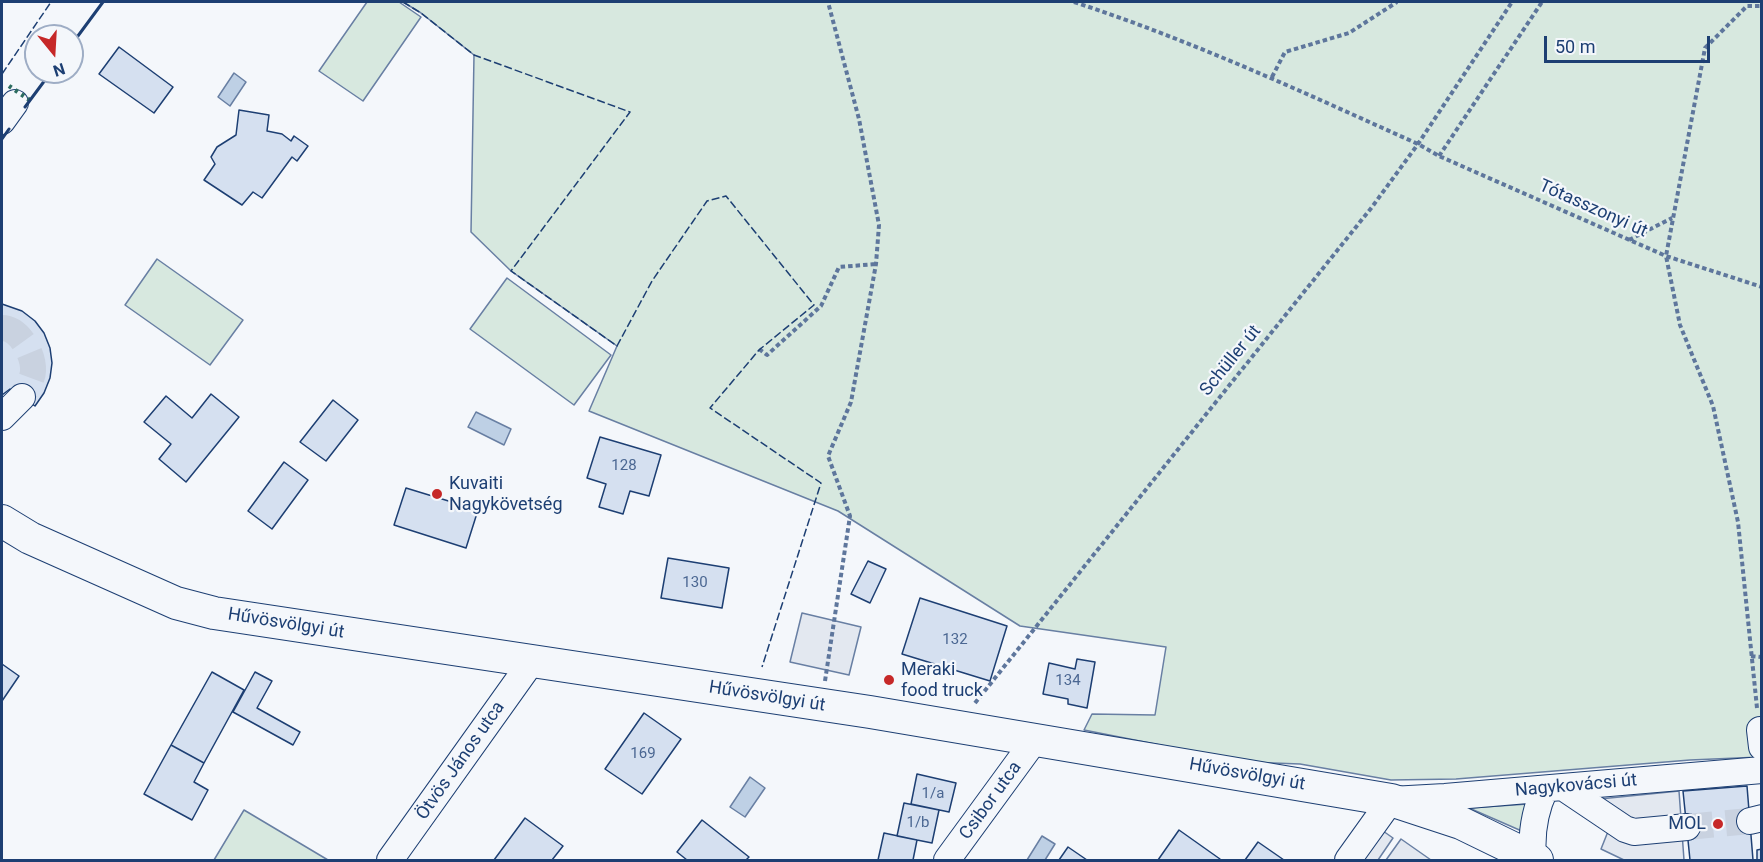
<!DOCTYPE html>
<html>
<head>
<meta charset="utf-8">
<style>
  body { margin:0 }
  #map { position:relative; width:1763px; height:862px; overflow:hidden; background:#f4f7fb; font-family:Roboto,sans-serif }
  canvas { display:block }
  .frame { position:absolute; inset:0; border:3px solid #1d3f73; pointer-events:none }
  .north { position:absolute; left:24px; top:24px; width:60px; height:60px; box-sizing:border-box; background:#f4f7fb; border:2px solid #9eadc5; border-radius:50%; rotate:162deg; font-size:16px; font-weight:700; line-height:24px; text-align:center; color:#1d3f73 }
  .north::after { content:''; display:block; margin:auto; width:21px; height:27px; background:#c62828; clip-path:polygon(50% 0,100% 100%,50% 72%,0 100%) }
  .scale { position:absolute; left:1544px; top:36px; width:166px; height:27px; box-sizing:border-box; border:3px solid #1d3f73; border-top:0; padding-left:8px; font-size:18px; line-height:21px; white-space:nowrap; color:#1d3f73; -webkit-text-stroke:4px #f4f7fb; paint-order:stroke }
</style>
</head>
<body>
<div id="map">
<canvas width="1763" height="862"></canvas>
<div class="frame"></div>
<div class="north">N</div>
<div class="scale">50 m</div>
</div>
<script>
const c = document.querySelector('canvas').getContext('2d');
c.lineJoin = 'round';
function paint(path, color) { c.fillStyle = color; c.fill(path, 'evenodd'); }
function trace(path, color, width, dash) { c.strokeStyle = color; c.lineWidth = width; c.lineCap = dash ? 'butt' : 'round'; c.setLineDash(dash || []); c.stroke(path); }
function write(font, color, halo, rows, align = 'center') {
  c.font = font + ' Roboto,sans-serif'; c.lineWidth = 4.5; c.setLineDash([]); c.textBaseline = 'middle'; c.strokeStyle = halo; c.fillStyle = color; for (const [text, x, y, turn = 0] of rows) {
    c.save(); c.translate(x, y); c.rotate((+turn || 0) * Math.PI / 180); c.textAlign = isNaN(turn) ? turn : align; if (halo) c.strokeText(text, 0, 0); c.fillText(text, 0, 0); c.restore();
  }
}
const green = new Path2D(`
  M367,2H399L421,17L363,101L319,71Z
  M403,2H1761V757L1690,760L1456,779L1391,780L1300,764L1246,762L1084,730L1092,714L1155,715L1166,647L1020,626L838,511L589,411L617,346L511,271L471,232L474,55L421,13Z
  M157,259L243,320L210,365L125,305Z
  M507,278L611,355L574,405L470,329Z
  M1528,804L1524,832L1469,808Z
  M244,810L328,860H214Z`);
paint(green, '#d7e8df');
trace(green, '#687fa3', 1.5);
const parking = new Path2D(`
  M802,613L861,627L849,675L790,662Z
  M1679,791L1684,860H1624L1601,849L1611,824L1570,802Z
  M1373,824L1393,838L1378,860H1348Z
  M1401,839L1431,860H1386Z`);
paint(parking, '#e3e8f0');
trace(parking, '#687fa3', 1.5);
const water = new Path2D(`
  M234,73L246,82L230,106L218,97Z
  M476,412L511,429L504,445L468,427Z
  M750,777L765,788L745,817L730,807Z
  M1042,836L1055,844L1045,860H1027Z`);
paint(water, '#bed0e5');
trace(water, '#687fa3', 1.5);
const building = new Path2D(`
  M119,47L173,87L154,113L99,74Z
  M239,110L269,115L267,131L282,134L291,141L294,136L308,146L297,161L292,157L262,198L253,192L242,205L204,180L215,164L211,157L217,147L236,135Z
  M2,304L22,311L35,321L44,333L50,348L52,363L50,378L44,393L35,406L10,389L2,395Z
  M211,394L239,417L186,482L159,459L171,444L144,422L166,396L192,418Z
  M333,400L358,420L326,461L300,442Z
  M600,437L661,455L649,496L630,491L623,514L599,507L606,484L587,478Z
  M284,462L308,480L272,529L248,511Z
  M406,488L478,510L466,548L394,525Z
  M668,558L729,568L722,608L661,598Z
  M868,561L886,569L870,603L851,594Z
  M920,598L1007,626L990,681L902,654Z
  M1077,659L1095,662L1087,708L1068,704V699L1043,694L1049,663L1075,669Z
  M2,664L19,676L2,701Z
  M212,672L244,690L204,763L171,745Z
  M255,672L272,681L257,708L300,732L293,745L233,712Z
  M644,713L681,739L642,794L605,769Z
  M171,745L204,763L194,782L208,790L192,820L144,794Z
  M917,774L956,783L949,812L911,804Z
  M1747,786L1753,860H1690L1683,791Z
  M904,803L939,810L932,843L897,836Z
  M525,818L563,846L552,860H494Z
  M702,820L749,857L746,860H687L677,852Z
  M1179,830L1220,859L1218,860H1158Z
  M884,833L917,840L913,860H878Z
  M1258,842L1284,860H1245Z
  M1068,847L1087,860H1059Z
  M1762,849V860H1757V850Z`);
paint(building, '#d5e0f0');
trace(building, '#1d3f73', 1.5);
trace(new Path2D(`
  M2,328C19,328 34,354 33,371C33,379 25,390 22,397
  M1687,827L1750,821`), '#c9d2e0', 26, [26, 13]);
const minor = new Path2D(`
  M2,121L15,103
  M2,417L22,397
  M1762,730H1760L1762,747
  M1564,788L1625,829L1634,832L1687,827
  M1750,821L1762,818
  M1533,858C1531,834 1534,812 1545,789
  M390,860L532,661
  M947,860L1034,741
  M1348,860L1391,800L1445,797L1762,770`);
const major = new Path2D(`
  M2,521L30,538L176,603L214,613L870,712L1391,800L1461,823L1537,860`);
trace(minor, '#1d3f73', 28);
trace(major, '#1d3f73', 34);
trace(new Path2D(`
  M1074,2C1193,41 1305,93 1418,144L1439,156L1666,256L1762,287
  M1272,77L1285,52L1349,33L1397,2
  M1439,156L1542,2
  M1629,240L1672,218
  M759,349L767,355L821,306L839,267L876,264
  M1751,656L1762,657
  M825,681L850,516L828,456L851,402L876,264L879,225L859,119L828,2
  M975,703L1372,207L1418,144L1512,2
  M1757,708L1738,522L1713,406L1680,325L1666,256L1705,48L1747,6H1762`), '#5e769c', 4, [4.5, 3]);
trace(minor, '#f4f7fb', 26);
trace(major, '#f4f7fb', 32);
trace(new Path2D(`
  M9,86L31,101`), '#2c6c60', 4.5, [3, 4.5]);
trace(new Path2D(`
  M403,2L421,13L474,55L630,112L511,271L617,346L652,281L707,201L726,196L814,305L759,350L710,408L821,483L762,667
  M2,74L51,2`), '#1d3f73', 1.5, [8, 3]);
trace(new Path2D(`
  M72,44L103,2
  M25,107L51,72
  M2,139L9,129`), '#1d3f73', 3);
for (const [x, y, r, color] of [
  [437,494,6,"#c62828"],
  [889,680,6,"#c62828"],
  [1718,824,6,"#c62828"]
]) { const dot = new Path2D(); dot.arc(x, y, r, 0, 2 * Math.PI); c.fillStyle = color; c.fill(dot); trace(dot, '#f4f7fb', 2); }
write('15px', '#4b6792', null, [
  ["128",624,466],
  ["130",695,583],
  ["132",955,640],
  ["134",1068,681],
  ["169",643,754],
  ["1/a",933,794],
  ["1/b",918,823]
]);
write('18px', '#1d3f73', '#f4f7fb', [
  ["Tótasszonyi út",1593,209,24],
  ["Schüller út",1231,361,-51],
  ["Hűvösvölgyi út",286,624,9],
  ["Hűvösvölgyi út",767,697,9],
  ["Ötvös János utca",461,761,-55],
  ["Hűvösvölgyi út",1247,775,10],
  ["Nagykovácsi út",1576,786,-5],
  ["Csibor utca",991,801,-54]
]);
write('18px', '#1d3f73', '#f4f7fb', [
  ["Kuvaiti",449,484],
  ["Nagykövetség",449,505],
  ["Meraki",901,670],
  ["food truck",901,691],
  ["MOL",1706,824,"right"]
], 'left');
</script>
</body>
</html>
